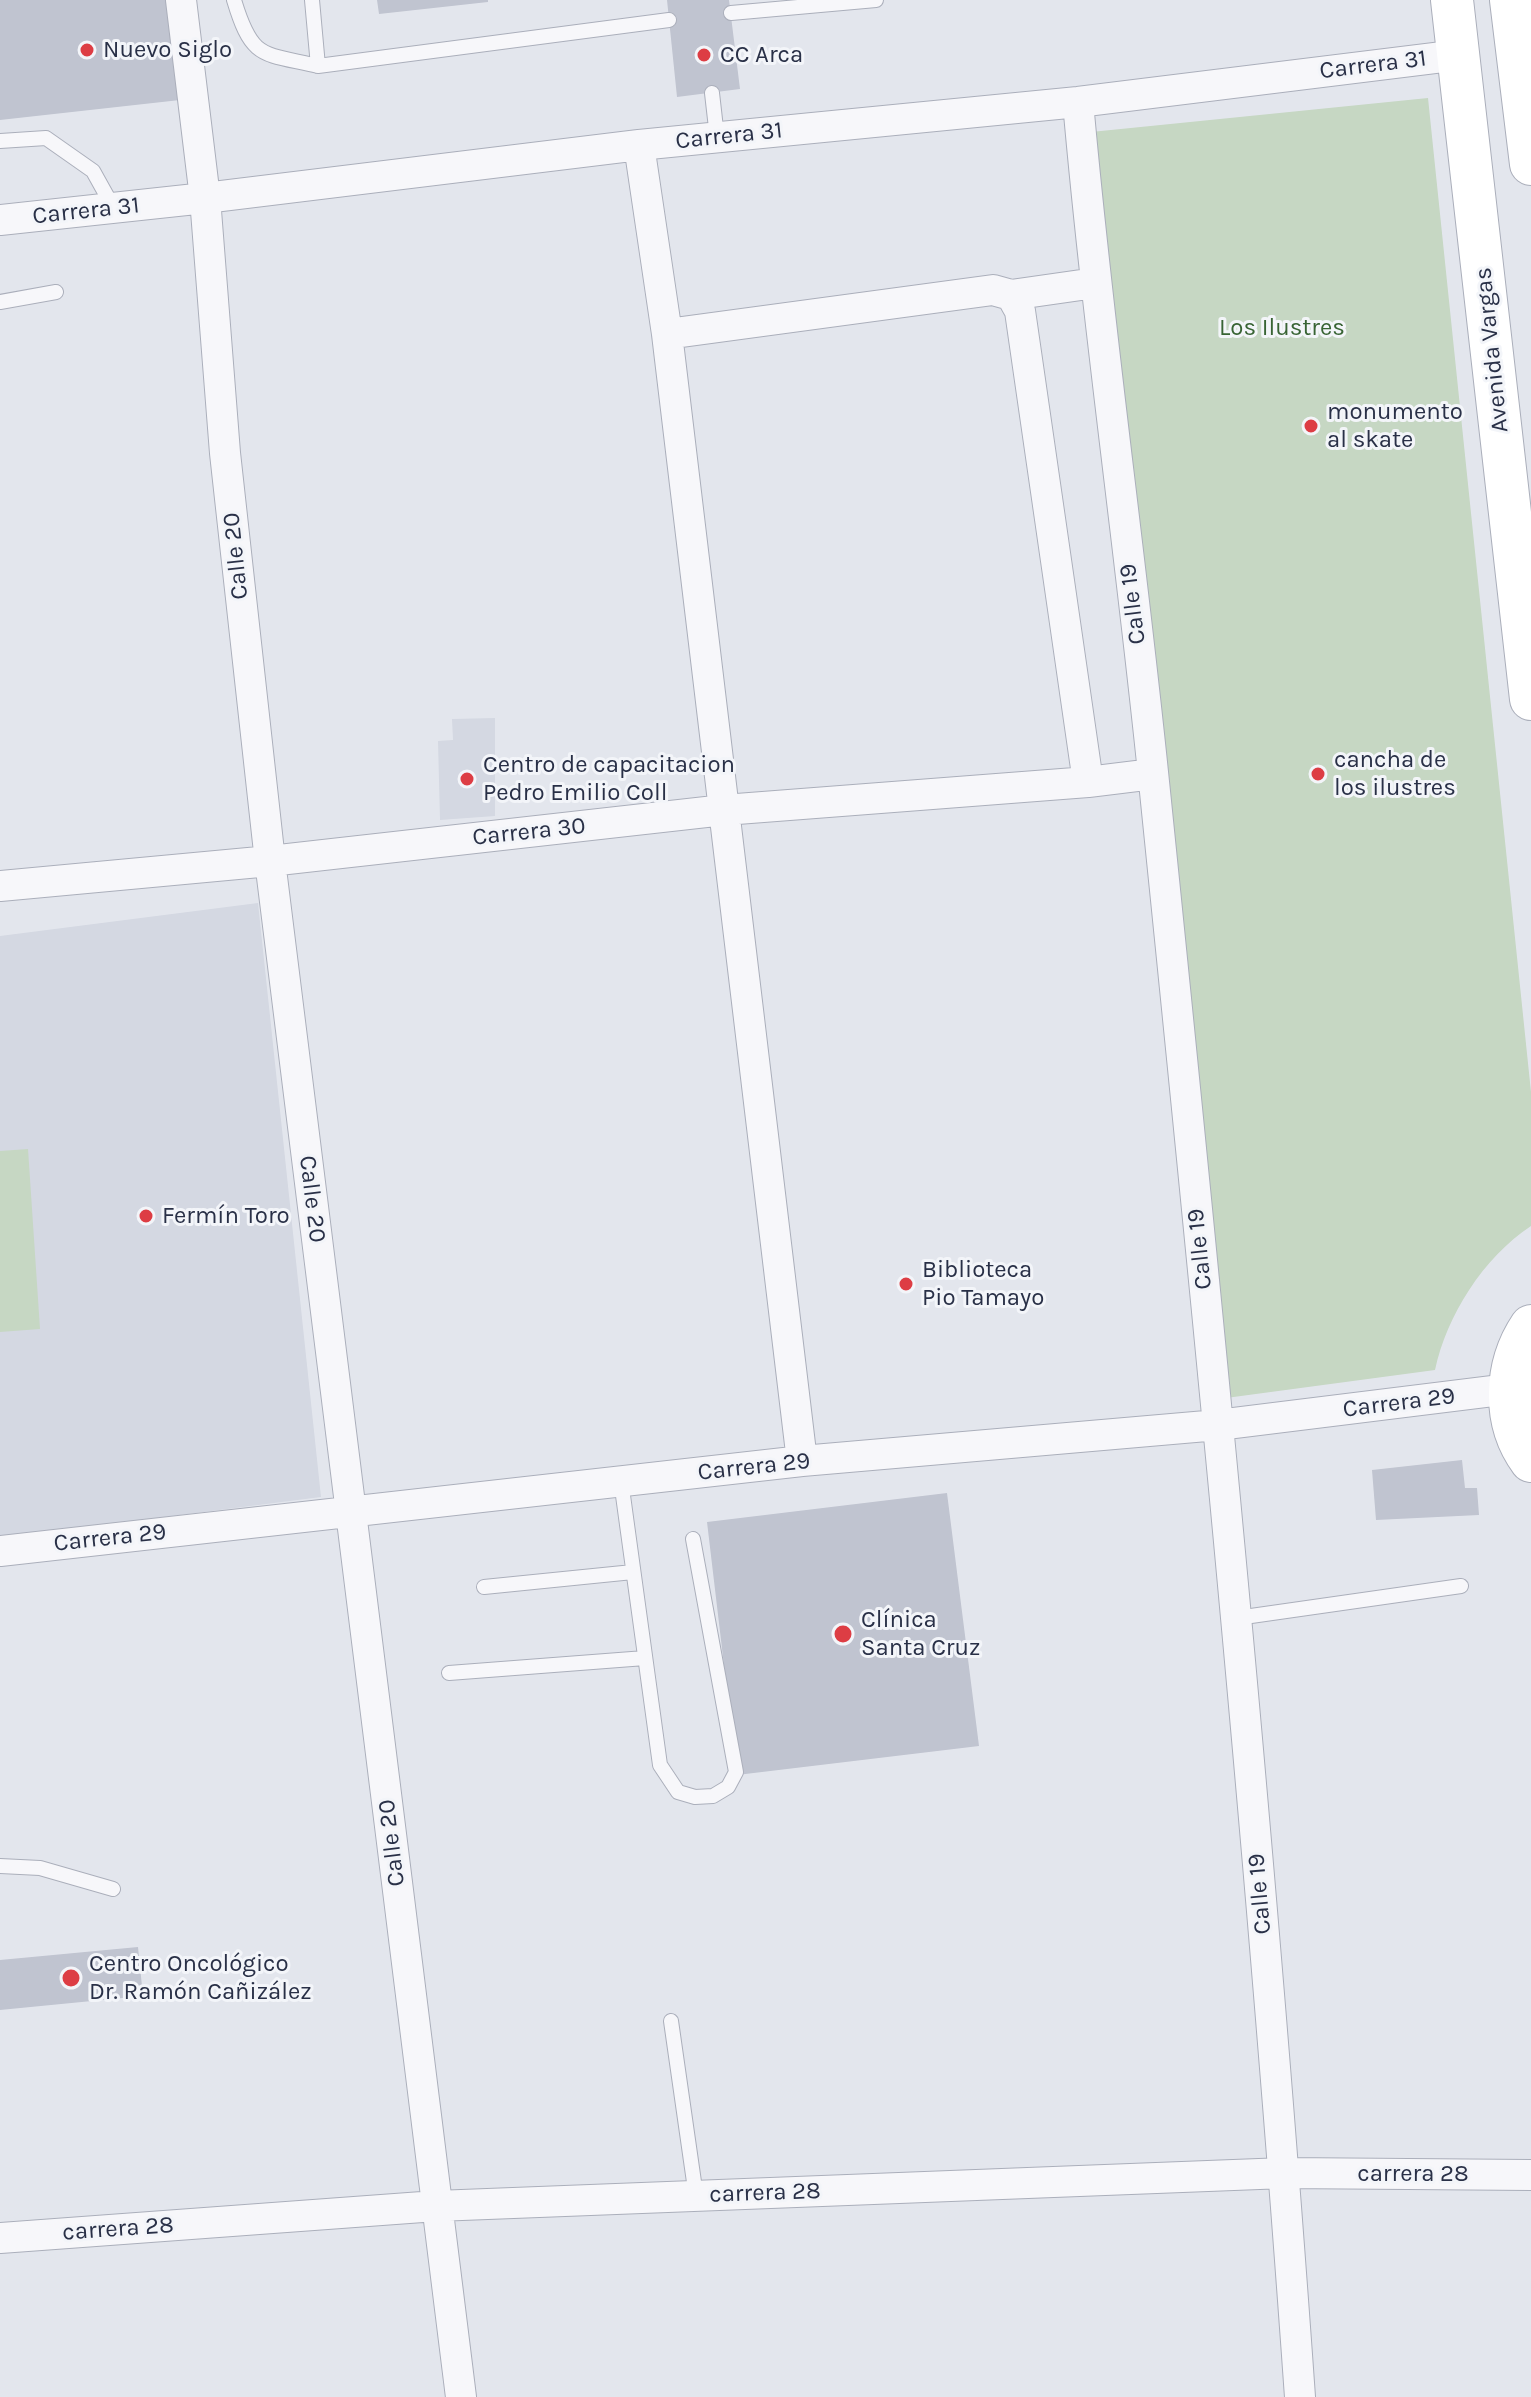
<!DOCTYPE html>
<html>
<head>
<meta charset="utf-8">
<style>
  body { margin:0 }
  canvas { display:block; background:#e3e6ed }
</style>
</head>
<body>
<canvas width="1531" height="2397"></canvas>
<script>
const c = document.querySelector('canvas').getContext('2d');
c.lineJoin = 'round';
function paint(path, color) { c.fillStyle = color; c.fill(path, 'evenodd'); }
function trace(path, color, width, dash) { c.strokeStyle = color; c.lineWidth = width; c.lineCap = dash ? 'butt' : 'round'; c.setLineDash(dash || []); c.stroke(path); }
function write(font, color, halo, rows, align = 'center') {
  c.font = font + ' Karla,sans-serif'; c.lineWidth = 6; c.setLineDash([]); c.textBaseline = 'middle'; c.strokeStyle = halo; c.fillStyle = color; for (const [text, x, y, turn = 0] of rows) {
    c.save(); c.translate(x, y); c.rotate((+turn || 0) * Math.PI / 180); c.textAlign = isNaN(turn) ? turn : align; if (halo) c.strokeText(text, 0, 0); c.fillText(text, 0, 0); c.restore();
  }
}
paint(new Path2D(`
  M495,718V816L440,820L438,741L453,740L452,719Z
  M258,903L321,1497L0,1538V936Z`), '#d4d8e2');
paint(new Path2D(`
  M1428,98L1531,1092V1226C1483,1258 1447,1315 1435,1370L1226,1398L1091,132Z
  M28,1149L40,1329L0,1332V1151Z`), '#c6d7c3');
paint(new Path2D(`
  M0,0H169L180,100L0,120Z
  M377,0H488V2L379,14Z
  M667,0H729L740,89L677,97Z
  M1462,1460L1465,1488H1477L1479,1515L1376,1520L1372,1470Z
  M947,1493L979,1746L737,1775L707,1522Z
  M138,1947L143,1996L0,2010V1960Z`), '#c0c4d0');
const service = new Path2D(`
  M234,0C252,60 262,53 318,66L669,20
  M312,0L318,66
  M731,13L876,0
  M712,93L717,137
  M0,141L46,138L93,171L113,207
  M0,302L56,292
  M621,1481L660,1765L678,1792L695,1797L713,1796L728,1787L736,1772L693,1539
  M484,1587L633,1572
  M1237,1618L1461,1586
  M449,1673L645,1658
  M0,1866L40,1868L113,1889
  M671,2021L696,2196`);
const minor = new Path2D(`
  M181,0L205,198L225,453L270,861L461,2397
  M1078,102C1098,329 1131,555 1154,782C1209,1319 1262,1858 1300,2397
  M639,145L667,334L802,1461
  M0,220L205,198L639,145L1078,102L1459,55
  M1011,295L1020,311L1088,782
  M667,334L993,290L1011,295L1095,283
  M0,886L270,861L724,810L1088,782L1153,774
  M0,1551L802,1461L1218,1425L1509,1389
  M0,2238L436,2206L1285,2173L1531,2175`);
const secondary = new Path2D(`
  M1452,0L1531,699
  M1511,0L1531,164
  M1531,1326C1504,1366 1502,1422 1531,1461`);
trace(service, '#abafbb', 16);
trace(minor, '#abafbb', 32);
trace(secondary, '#abafbb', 44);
trace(service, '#f7f7fa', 14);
trace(minor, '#f7f7fa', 30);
trace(secondary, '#fff', 42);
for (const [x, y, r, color] of [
  [87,50,8,"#dd3d44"],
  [704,55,8,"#dd3d44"],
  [1311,426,8,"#dd3d44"],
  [1318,774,8,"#dd3d44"],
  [467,779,8,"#dd3d44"],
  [146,1216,8,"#dd3d44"],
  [906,1284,8,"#dd3d44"],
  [843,1634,10,"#dd3d44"],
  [71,1978,10,"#dd3d44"]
]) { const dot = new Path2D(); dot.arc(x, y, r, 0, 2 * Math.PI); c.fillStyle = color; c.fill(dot); trace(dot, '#f3f5f9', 3); }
write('24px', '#293047', '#f3f5f9', [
  ["Nuevo Siglo",103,50],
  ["CC Arca",720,55],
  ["monumento",1327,412],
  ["al skate",1327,440],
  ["cancha de",1334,760],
  ["los ilustres",1334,788],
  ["Centro de capacitacion",483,765],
  ["Pedro Emilio Coll",483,793],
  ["Fermín Toro",162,1216],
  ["Biblioteca",922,1270],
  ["Pio Tamayo",922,1298],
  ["Clínica",861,1620],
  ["Santa Cruz",861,1648],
  ["Centro Oncológico",89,1964],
  ["Dr. Ramón Cañizález",89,1992]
], 'left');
write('24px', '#293047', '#f3f5f9', [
  ["Carrera 31",1373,65,-7],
  ["Carrera 31",729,136,-6],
  ["Carrera 31",86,211,-6],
  ["Avenida Vargas",1492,350,-96],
  ["Calle 20",236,556,-96],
  ["Calle 19",1133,604,-97],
  ["Carrera 30",529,832,-6],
  ["Calle 20",312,1199,83],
  ["Calle 19",1200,1249,-96],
  ["Carrera 29",1399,1403,-7],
  ["Carrera 29",754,1467,-6],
  ["Carrera 29",110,1538,-6],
  ["Calle 20",392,1843,-97],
  ["Calle 19",1260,1894,-95],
  ["carrera 28",1413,2174],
  ["carrera 28",765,2193,-2],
  ["carrera 28",118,2229,-4]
]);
write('24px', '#386434', '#f3f5f9', [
  ["Los Ilustres",1282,328]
]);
</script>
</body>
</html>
